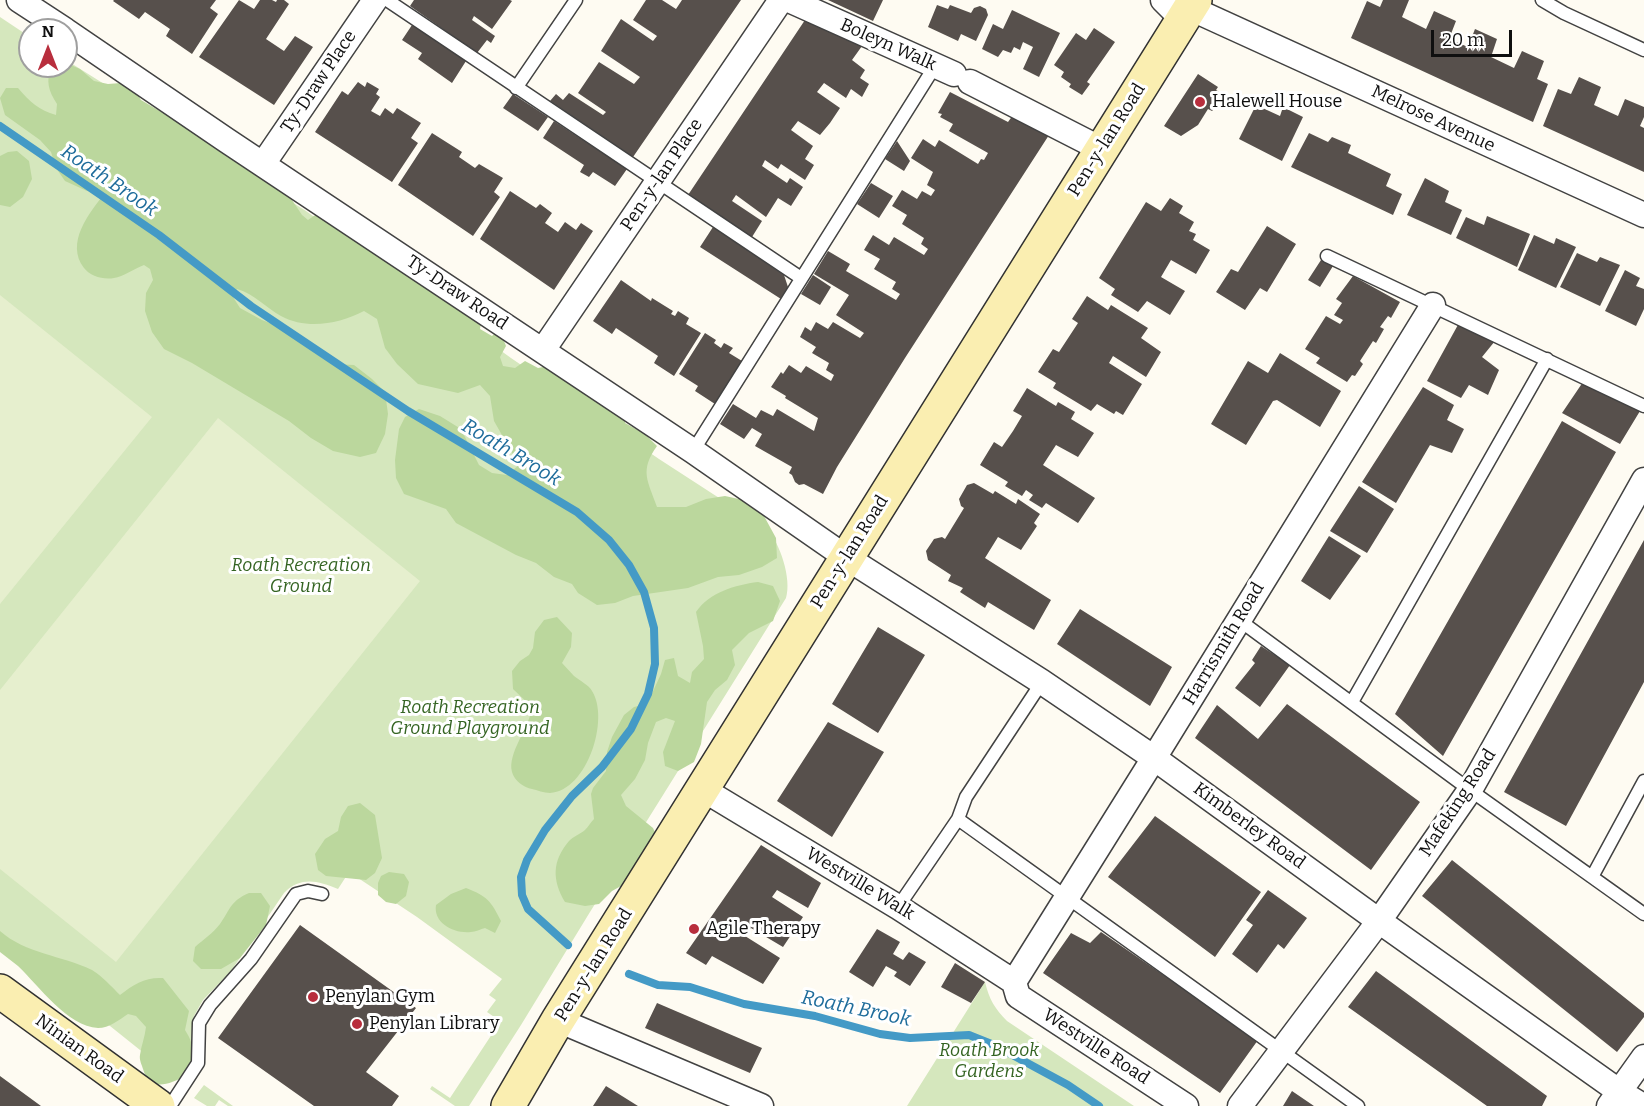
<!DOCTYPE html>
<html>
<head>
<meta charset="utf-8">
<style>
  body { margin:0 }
  #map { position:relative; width:1644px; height:1106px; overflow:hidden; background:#fefbf2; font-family:Bitter,serif }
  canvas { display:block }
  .north { position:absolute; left:18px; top:18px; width:60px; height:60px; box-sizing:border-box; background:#fff; border:2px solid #9f9f9f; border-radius:50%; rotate:0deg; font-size:16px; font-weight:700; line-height:24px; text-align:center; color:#0f0f0f }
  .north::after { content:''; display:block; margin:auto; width:21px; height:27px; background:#b82e3d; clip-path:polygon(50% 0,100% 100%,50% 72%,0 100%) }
  .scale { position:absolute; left:1431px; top:30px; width:81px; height:27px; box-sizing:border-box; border:3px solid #0f0f0f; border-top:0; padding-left:8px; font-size:18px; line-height:21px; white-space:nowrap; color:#0f0f0f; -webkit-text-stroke:4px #fff; paint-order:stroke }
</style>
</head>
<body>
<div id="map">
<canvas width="1644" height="1106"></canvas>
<div class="north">N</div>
<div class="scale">20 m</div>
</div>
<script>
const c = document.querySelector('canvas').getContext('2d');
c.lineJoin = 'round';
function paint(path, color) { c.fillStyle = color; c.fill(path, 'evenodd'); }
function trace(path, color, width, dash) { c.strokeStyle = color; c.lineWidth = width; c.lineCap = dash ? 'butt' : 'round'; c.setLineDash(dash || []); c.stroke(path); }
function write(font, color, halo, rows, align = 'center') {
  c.font = font + ' Bitter,serif'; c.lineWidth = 6; c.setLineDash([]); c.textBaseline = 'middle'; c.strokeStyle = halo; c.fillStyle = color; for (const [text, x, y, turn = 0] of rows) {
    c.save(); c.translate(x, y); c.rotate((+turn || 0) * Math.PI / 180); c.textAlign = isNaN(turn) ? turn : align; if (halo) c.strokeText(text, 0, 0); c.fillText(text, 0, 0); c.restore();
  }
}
paint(new Path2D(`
  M0,17L30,37V66H66V60L306,211L511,358L659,459L767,529C780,543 792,579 786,598L590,912L521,1025L469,1106H455L430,1089L432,1086L450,1098L496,1028L500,1021L487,1012L496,1000L489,995L502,979L417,917L349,872L338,889C318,881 301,876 284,893L231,971L203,1000L194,1016L192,1031L193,1055L170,1074L0,938Z
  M985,982C989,999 995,1009 1007,1021L1134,1106H907Z
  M204,1085L233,1106H228L219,1100L215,1106H207L194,1098Z`), '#d5e7bd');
paint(new Path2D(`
  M66,63L80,69L94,81L108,84L121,83L135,90L141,100L163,113L175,103L290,197L302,215L308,220L321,211L482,318L480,329L492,336L499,329L507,333L504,341L506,346L500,357L503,366L515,368L525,361L538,368L553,365L625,411V423L645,434L657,446C639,471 648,481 657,507H686L706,499L725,496L748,501L764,516L776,538L777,558L762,567L739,575L718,577L688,588L633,596L615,603L597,605L578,593L572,584L554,577L536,563L516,555L456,523L446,509L404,494L396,478L395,460L399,429L405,417L419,409L440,416L461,429L479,465L492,473L507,475L519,465L494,421L490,396L480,385L458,393L418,384L397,364L385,348L377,319L364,311C339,324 307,330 281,316C266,308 255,294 237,289L233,297L240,308L262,320L283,328L322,358L334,364L354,365L372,379L385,392L388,414L385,434L376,453L360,457L333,451L311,438L289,421L192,363L164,349L152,332L145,311L146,293L153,280L150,269L144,265C135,268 123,277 114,278C103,280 90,276 84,268C65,243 89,213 105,193L87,191L65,181L56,168L51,152L40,140L5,115L0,98L6,88H18C30,102 39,110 56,115L57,104C48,90 46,82 51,66H66Z
  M17,151L29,161L32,179L23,197L10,207L0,205V156L8,152Z
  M758,582L773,586L780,601L773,621L749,633L732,650L735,665L727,680L715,690L707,702L701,744L694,762L678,771L665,766L663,752L675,721L666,718L656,722L648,743L645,760L635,779L621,795L626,806L653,828L661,845L646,872L612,891L599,904L585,906L565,902C552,880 552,861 569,841C574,836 580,834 585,830C588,827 591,822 594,819L591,794L593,788L606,771L607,752L612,737L624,715L634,707L647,704L661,674L665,660L674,658L678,676L690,683L692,672L704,659L703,646L696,612C710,592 735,585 758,582Z
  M557,617L572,633L571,647L562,663C566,667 570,672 574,676C580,681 589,685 592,691C610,719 587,791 550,793C544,793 537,790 532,789C524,788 514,780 512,772C507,753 530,727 532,707L513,689L512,671L520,661L529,655L533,648L535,632L544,620Z
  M360,803L375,815L382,858L375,873L366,880L326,876L318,870L315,854L325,839L338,831L341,817L348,806Z
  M389,872L404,874L409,882L406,896L396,904L386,902L378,895V883L381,876Z
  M466,888C487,896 491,901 501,921L495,933L485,928C481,929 475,932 471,932C454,934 433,923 436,905L451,894Z
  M249,893H261L270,906L266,925L240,958L221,969H201L193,961L195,947C203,940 213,933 220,924C230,910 230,901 249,893Z
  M0,931C26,954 61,955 92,970C102,976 112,987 120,995C134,984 145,977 163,978L189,1011L185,1030C197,1049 193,1056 186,1076C169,1084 150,1093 143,1069C142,1065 139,1060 140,1055C141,1046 145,1037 146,1027L136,1016L128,1014C119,1020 109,1028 98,1028C68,1027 38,985 18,966C12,961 6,957 0,952Z`), '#bbd79d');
paint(new Path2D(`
  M0,295L152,417L0,604Z
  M218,418L420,581L116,962L0,869V690Z`), '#e6efce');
trace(new Path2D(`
  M0,126L159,235L251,306L408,411L577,512L609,540L629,565L644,592L654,628L655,664L648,694L631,729L602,767L572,796L545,830L527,860L521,877L522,895L528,909L568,945
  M629,974L658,985L690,987L744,1004L815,1016L880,1034L910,1038L969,1035L994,1045L1068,1085L1099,1106`), '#449ac6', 8);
paint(new Path2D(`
  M114,0H216L210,8L218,14L192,54L166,36L170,29L145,12L139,19L113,1Z
  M239,0L254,9L260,0H272L276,2L277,0H284L289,4L266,39L284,51L295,36L313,47L274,105L199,57Z
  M414,0H510L512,1L492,29L474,16L472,20L495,36L491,43L487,40L477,53L410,6Z
  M646,0H662L676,9L682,0H741L633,157L550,101L556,94L563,100L569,93L603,115L606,112L578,93L599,62L634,84L640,77L601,51L621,19L653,41L657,36L633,20Z
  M828,0H883L873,21Z
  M1383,0H1409L1402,17L1426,29L1434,11L1456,21L1449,39L1468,47L1475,29L1497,39L1491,57L1514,68L1522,51L1544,61L1537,79L1548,84L1533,122L1351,38L1367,1L1380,7Z
  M937,5L948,9L950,5L971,13L974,8L980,6L986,9L988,15L976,41L961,34L958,41L928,27Z
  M1012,10L1060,33L1039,77L1023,69L1033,47L1023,42L1020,50L1014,47L1011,53L1003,50L998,57L982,49L993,24L1003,29Z
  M805,20L862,46L852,60L865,70L860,78L869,84L862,97L851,89L846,98L824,83L817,92L840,108L830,123L820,135L798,121L791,130L813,146L805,159L814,165L805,180L781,164L778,169L765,160L762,166L787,183L790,178L803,187L791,206L778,198L766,217L736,195L732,201L762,221L752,237L688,195Z
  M412,25L466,61L452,83L418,59L422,53L402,40Z
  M1094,28L1115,42L1087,82L1090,84L1082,95L1069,87L1071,84L1061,77L1064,72L1054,65L1076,33L1086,40Z
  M1198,74L1218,87L1216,90L1226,96L1212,111L1208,109L1198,125L1181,136L1164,126Z
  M1579,77L1601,87L1594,105L1618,116L1625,99L1644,107V117L1640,126L1644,128V172L1543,126L1558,89L1571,94Z
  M358,82L365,87L367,82L379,89L376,94L380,97L371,111L380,116L385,108L393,114L397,108L421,123L411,138L418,143L392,182L315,132L342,91L348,95Z
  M950,92L1008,122L1013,115L1049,135L905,358L837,467L823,494L804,484L799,485L795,482L792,475L789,473L792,467L755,446L762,434L752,428L744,439L720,424L733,404L756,418L761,410L773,416L777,409L814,431L818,418L785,398L786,396L771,387L781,372L783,374L789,365L801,373L806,366L831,381L834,375L826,370L829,363L812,353L816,347L800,337L805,327L811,331L816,322L828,329L833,322L860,338L864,333L836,315L849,295L814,274L828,251L850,264L846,271L896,300L900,294L892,289L896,282L874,269L880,259L864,250L873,235L889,245L894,237L924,255L928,249L921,244L924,238L902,224L907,215L892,206L902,190L917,199L922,191L931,196L935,190L927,185L933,172L911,158L923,139L935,147L939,140L978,164L981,159L984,160L988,153L949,131L953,124L940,117L942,114L938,113Z
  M513,94L548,117L538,131L503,108Z
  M1256,105L1280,116L1283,107L1303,117L1282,161L1239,139Z
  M554,121L627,169L615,186L593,172L589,177L580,172L584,165L543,138Z
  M432,133L462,152L459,157L475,168L479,164L503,178L494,192L500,197L473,236L398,185Z
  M1309,133L1328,142L1332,137L1351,145L1348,153L1391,174L1386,186L1402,194L1393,215L1291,167Z
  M897,141L910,161L904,171L885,159Z
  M1425,178L1449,191L1445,202L1462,210L1451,235L1407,215Z
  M871,183L893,196L879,218L857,204Z
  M510,191L536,208L540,204L552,213L545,223L558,232L565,222L576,230L581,223L593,231L554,290L480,239Z
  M1170,198L1183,206L1179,213L1194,222L1189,231L1196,234L1193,240L1210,250L1196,274L1171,260L1161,277L1185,291L1170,315L1147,301L1138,312L1111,295L1115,289L1099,278L1146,202L1161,211Z
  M1487,216L1530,234L1517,267L1456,238L1466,217L1484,225Z
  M1267,226L1296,244L1267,292L1260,288L1245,310L1216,292L1231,269L1238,272Z
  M713,227L784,275L788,287L781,299L700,247Z
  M1534,235L1554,244L1556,238L1576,247L1556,288L1518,270Z
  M1577,253L1597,262L1600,257L1620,265L1600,306L1560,287Z
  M1321,260L1333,266L1320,287L1308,280Z
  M1625,270L1640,278L1636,286L1644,289V309L1636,326L1605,311Z
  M813,275L831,287L820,305L801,294Z
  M1353,276L1400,302L1391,318L1388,316L1380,327L1384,329L1376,343L1373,341L1360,361L1363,364L1355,376L1352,375L1347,382L1316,363L1320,358L1305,349L1326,316L1340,324L1343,320L1334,315L1342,303L1336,299Z
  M621,280L651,301L652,298L673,311L671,314L675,316L678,311L689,318L686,324L701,333L674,376L654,363L658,356L616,328L612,334L593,321Z
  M1087,296L1108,310L1111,305L1148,328L1141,338L1161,352L1146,377L1113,356L1109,363L1142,384L1123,415L1116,411L1114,414L1097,404L1091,411L1053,388L1056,383L1038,372L1053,349L1059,352L1078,323L1072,319Z
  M1459,323L1495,341L1482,357L1499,370L1488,395L1469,385L1461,398L1427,381Z
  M705,333L716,340L714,343L721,348L724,343L733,348L729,353L742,361L715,404L695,391L698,386L679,374Z
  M1280,353L1341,391L1320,427L1277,400L1273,401L1246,445L1211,424L1248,361L1268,373Z
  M1583,382L1640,411L1620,444L1562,413Z
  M1423,387L1454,405L1447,420L1464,429L1452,453L1430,445L1396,503L1362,482Z
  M1027,388L1056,406L1058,402L1075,412L1071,419L1094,433L1078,457L1056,445L1043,465L1095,498L1078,523L1046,503L1042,508L1029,500L1033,495L1026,490L1022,496L1005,486L1008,482L980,465L994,442L1002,447L1013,431L1022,416L1013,411Z
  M1562,421L1616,452L1443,756L1395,714Z
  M974,483L993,494L995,491L1016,504L1018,499L1040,514L1034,523L1037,526L1021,550L998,537L985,558L1051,600L1034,630L988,602L985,608L960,592L963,588L948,581L951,575L928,560L926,551L934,539L942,537L945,539L964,508L961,506L959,499L967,485Z
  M1359,486L1394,509L1367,553L1330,531Z
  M1329,536L1361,556L1330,600L1301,581Z
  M1644,540V682L1566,826L1504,792Z
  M1080,609L1172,667L1150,706L1057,644Z
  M878,627L925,655L878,733L832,704Z
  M1261,646L1290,665L1260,707L1235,688L1255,663L1252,660Z
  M1287,704L1420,802L1371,870L1195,738L1217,705L1258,739Z
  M828,722L884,752L832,837L777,801Z
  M1155,816L1261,892L1215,957L1108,877Z
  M761,845L821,883L808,908L777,890L772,897L803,917L783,947L751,928L745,936L780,958L763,984L712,956L706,965L686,953Z
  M1452,860L1644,1013V1017L1617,1052L1422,896Z
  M1268,890L1307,918L1284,949L1278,944L1257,973L1232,954L1253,925L1246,920Z
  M300,925L416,1008L366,1072L399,1096L392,1106H314L218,1038Z
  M877,929L900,942L893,954L903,960L909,952L926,962L910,986L894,976L897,972L886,966L873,987L849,972Z
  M1101,932L1258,1040L1220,1093L1043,973L1071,933L1090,943Z
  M955,963L985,982L971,1003L941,987Z
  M1376,971L1547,1096L1542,1106H1487L1348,1007Z
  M657,1003L762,1048L750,1073L645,1028Z
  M0,1076L41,1106H0Z
  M606,1086L638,1106H593Z
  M1292,1091L1314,1106H1283Z`), '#57504c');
const lane = new Path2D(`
  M387,0L801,278
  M1542,0L1564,13L1644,50
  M516,88L576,0
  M1327,256L1644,406
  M693,451L935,66
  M1239,620L1470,790L1644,914
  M1352,702L1547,359
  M958,819L1358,1106
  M1592,877L1644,781
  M898,907L958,819L966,797L1042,682
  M170,1106L198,1063L199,1023L210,1005L251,959L296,894L308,891L322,894`);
const street = new Path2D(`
  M19,0L65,30
  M789,0L954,74
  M1163,0L1183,20
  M1190,8L1644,215
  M66,31L226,140L693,451L847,558L1042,682L1154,758L1379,921L1620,1092L1643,1106
  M970,82L1101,149
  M263,164L375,0
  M543,350L781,0
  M704,790L898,907L1014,982
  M1014,982L1154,758L1433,305
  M1014,982L1018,996L1186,1106
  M558,1020L761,1106
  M1240,1106L1379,921L1470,790L1644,480
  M1609,1106L1644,1057`);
const secondary = new Path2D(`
  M0,991L158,1106
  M508,1106L558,1020L1195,0`);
trace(lane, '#424242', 15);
trace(street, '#424242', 27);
trace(secondary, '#313131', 36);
trace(lane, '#fff', 12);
trace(street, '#fff', 24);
trace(secondary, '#faeeb1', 33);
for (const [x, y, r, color] of [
  [1200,102,6,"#b82e3d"],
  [694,929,6,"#b82e3d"],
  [313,997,6,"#b82e3d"],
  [357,1024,6,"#b82e3d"]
]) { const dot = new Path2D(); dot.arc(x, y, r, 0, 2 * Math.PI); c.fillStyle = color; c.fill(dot); trace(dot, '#fff', 2); }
write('18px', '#0f0f0f', '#fff', [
  ["Boleyn Walk",888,45,24],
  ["Ty-Draw Place",319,82,-56],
  ["Melrose Avenue",1433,119,25],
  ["Pen-y-lan Road",1107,140,-58],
  ["Pen-y-lan Place",662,175,-56],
  ["Ty-Draw Road",457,293,34],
  ["Pen-y-lan Road",850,552,-58],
  ["Harrismith Road",1224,644,-59],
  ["Mafeking Road",1458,803,-57],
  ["Kimberley Road",1249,826,36],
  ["Westville Walk",860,884,31],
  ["Pen-y-lan Road",594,965,-58],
  ["Westville Road",1096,1047,33],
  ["Ninian Road",79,1049,36]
]);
write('18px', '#0f0f0f', '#fff', [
  ["Halewell House",1212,102],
  ["Agile Therapy",706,929],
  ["Penylan Gym",325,997],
  ["Penylan Library",369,1024]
], 'left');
write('italic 18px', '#346422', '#fff', [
  ["Roath Recreation",301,566],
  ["Ground",301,587],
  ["Roath Recreation",470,708],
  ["Ground Playground",470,729],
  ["Roath Brook",989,1051],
  ["Gardens",989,1072]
]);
write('italic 20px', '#1e6c9b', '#fff', [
  ["Roath Brook",109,181,34],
  ["Roath Brook",511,453,31],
  ["Roath Brook",856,1009,12]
]);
</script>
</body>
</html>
